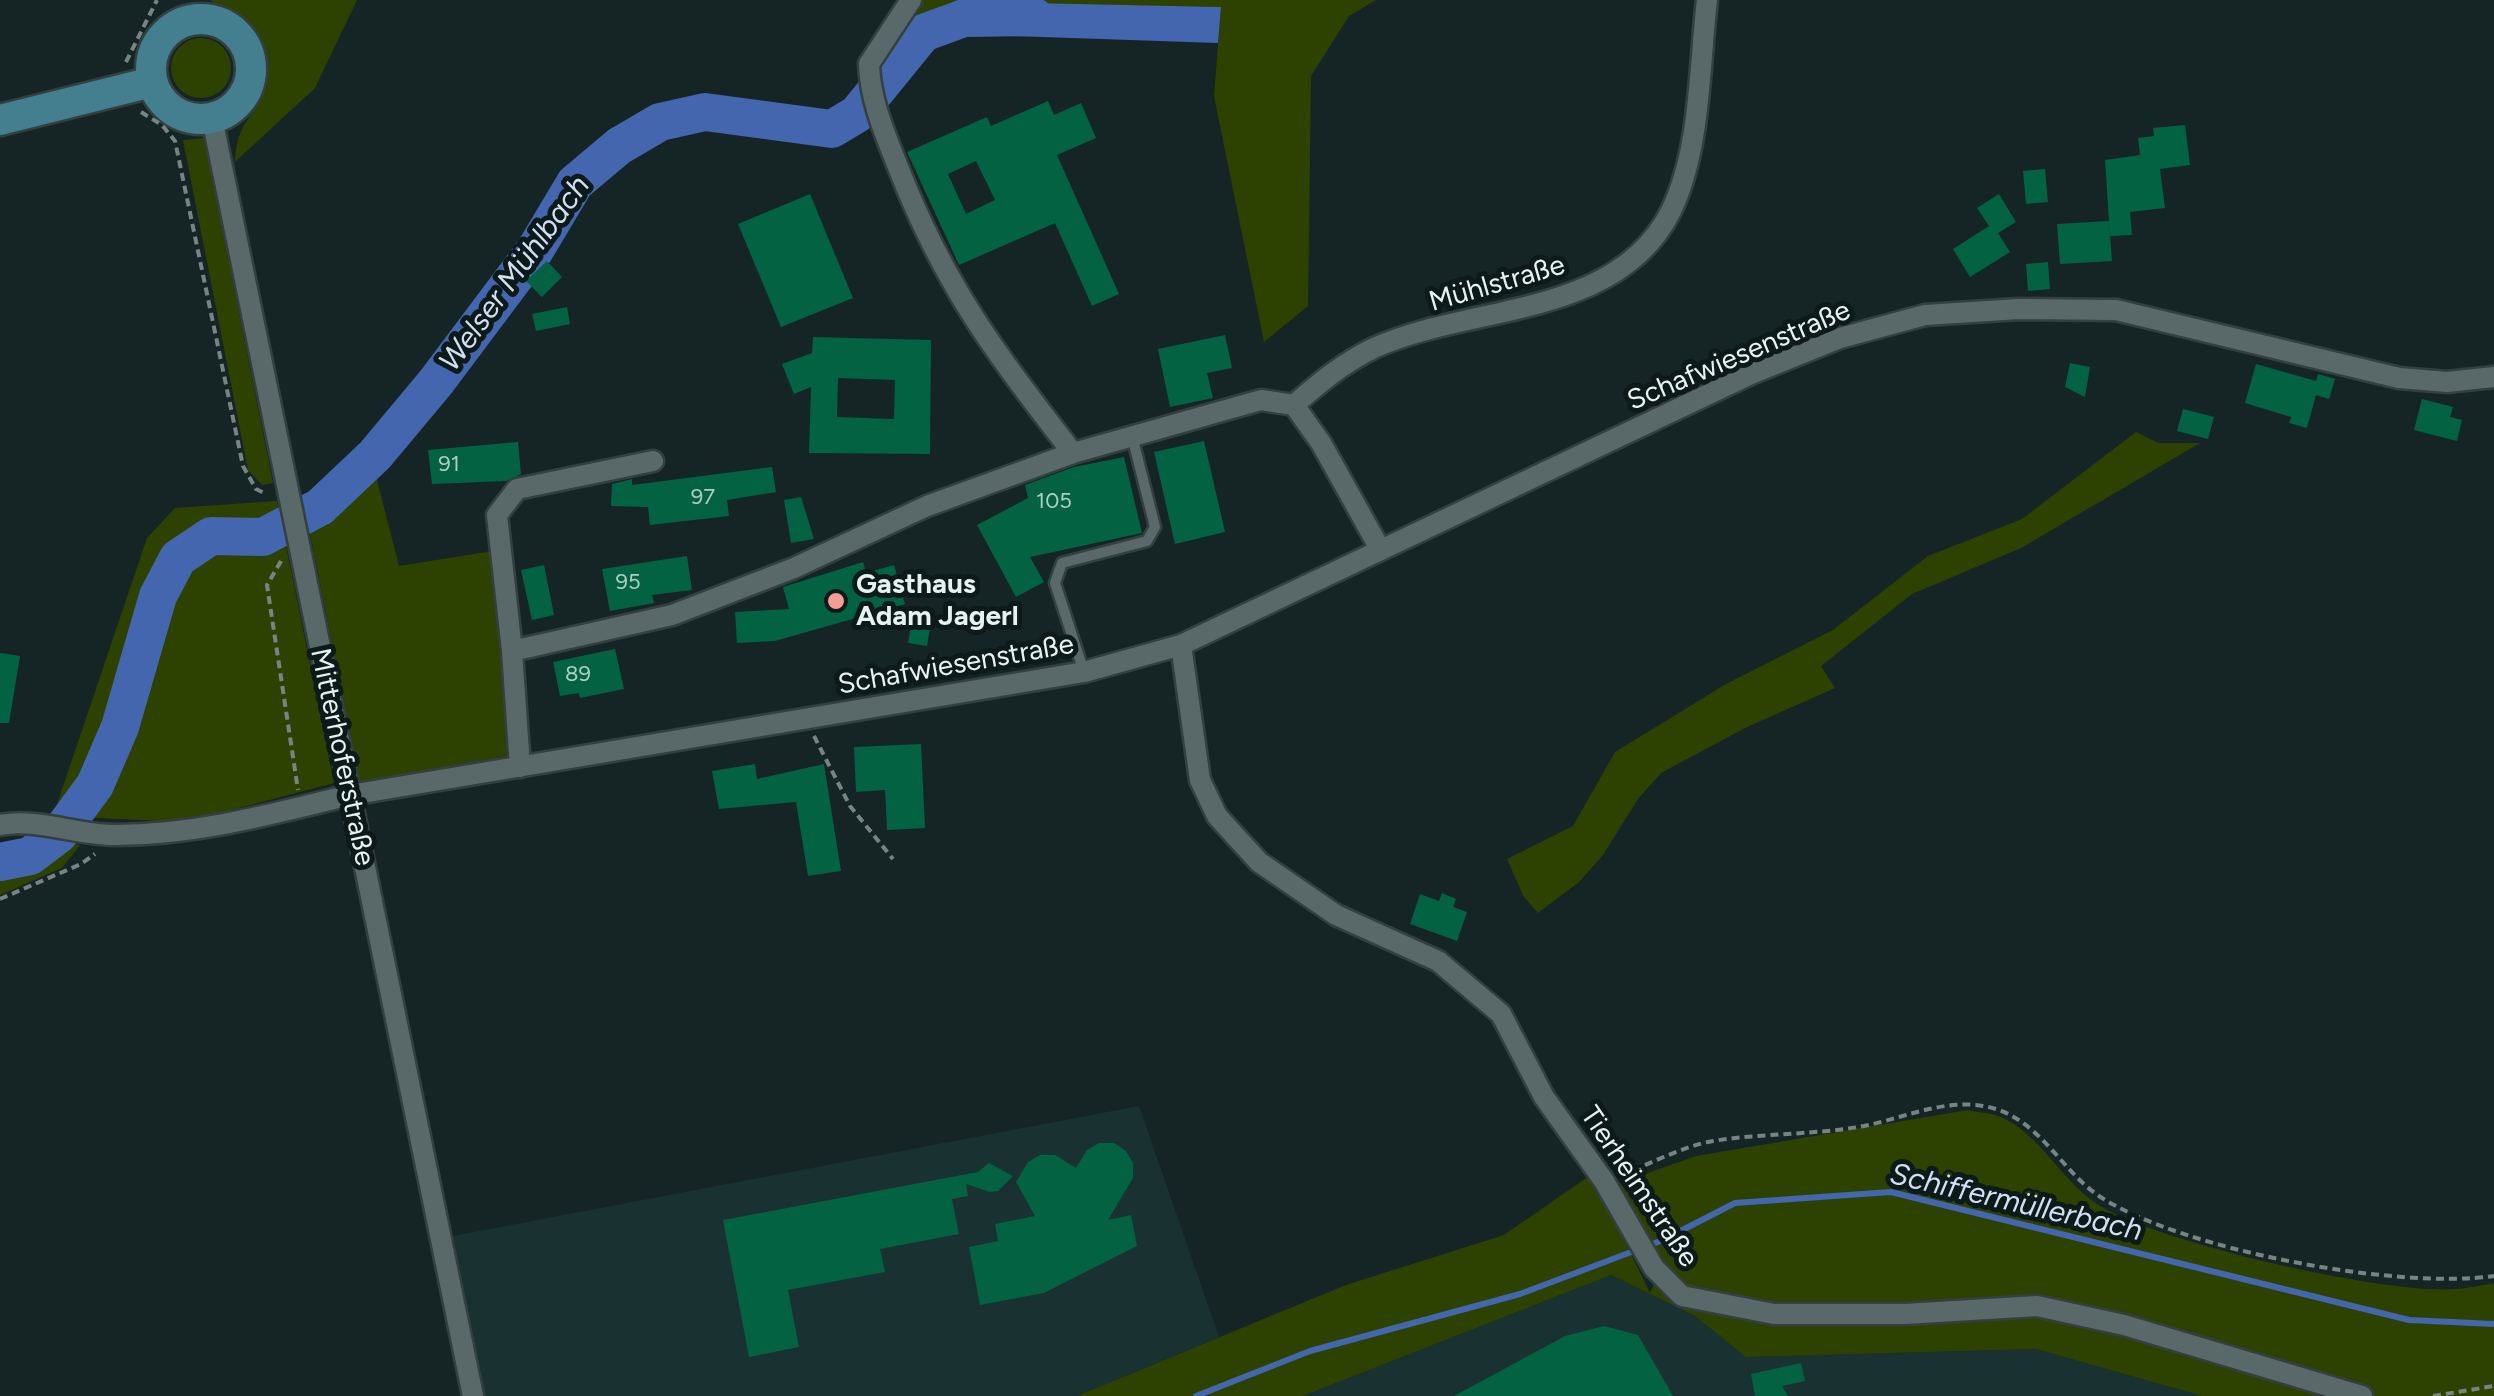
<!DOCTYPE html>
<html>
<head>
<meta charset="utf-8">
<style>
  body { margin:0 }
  canvas { display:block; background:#152424 }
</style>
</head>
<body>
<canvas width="2494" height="1396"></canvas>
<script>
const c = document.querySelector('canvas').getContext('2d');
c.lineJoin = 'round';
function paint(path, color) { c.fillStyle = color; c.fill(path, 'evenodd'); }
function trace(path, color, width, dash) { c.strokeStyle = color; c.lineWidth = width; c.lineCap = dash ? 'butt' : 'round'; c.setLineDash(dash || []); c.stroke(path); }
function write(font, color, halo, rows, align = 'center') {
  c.font = font + ' Figtree,sans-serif'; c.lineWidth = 10; c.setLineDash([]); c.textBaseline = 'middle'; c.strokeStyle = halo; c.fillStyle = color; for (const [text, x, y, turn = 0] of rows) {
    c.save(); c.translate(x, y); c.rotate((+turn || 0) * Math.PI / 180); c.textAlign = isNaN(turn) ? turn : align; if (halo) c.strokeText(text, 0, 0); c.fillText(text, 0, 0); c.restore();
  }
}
paint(new Path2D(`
  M1139,1106L1219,1337L1077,1396H484L453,1236Z
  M1611,1275L1695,1316L1747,1357L2036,1349L2202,1396H1303Z`), '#193131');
paint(new Path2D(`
  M210,0H357L315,88L235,162C237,117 257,119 264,89C274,46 241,23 210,0Z
  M901,0H1376L1349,16L1311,76L1308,306L1264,342L1214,96L1221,7L984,2L923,33Z
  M171 68a30 30 0 1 1 60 0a30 30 0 1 1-60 0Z
  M204,138L273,483L262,485L248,470L183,140Z
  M2136,432L2158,443H2200L2021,548L1912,594L1821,666L1835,688L1747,727L1661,773L1638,799L1603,855L1579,882L1538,913L1524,897L1507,859L1573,826L1615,752L1726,684L1833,630L1928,556L2022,519Z
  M370,453L399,566L511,548L529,752L360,783L309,528Z
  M277,501L334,783L186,822L53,816L147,538L175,508Z
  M59,840L80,845L62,868L0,895V877L41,865Z
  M1968,1110C1979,1113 1995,1113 2005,1119C2042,1138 2061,1179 2094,1202C2151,1242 2387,1295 2456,1289C2469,1288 2482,1285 2494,1283V1396H2202L2036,1349L1746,1357L1695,1316L1611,1275L1303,1396H1077L1346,1285L1504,1235L1592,1174L1650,1293L1660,1271L1611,1186L1696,1156Z`), '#2d4201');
paint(new Path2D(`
  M984,2L1221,7L1218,43L984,35Z
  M38,836L59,840L41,865L0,877V856L29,848Z`), '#4366ae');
trace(new Path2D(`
  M1196,1396L1310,1351L1520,1294L1663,1240L1735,1203L1891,1192L2409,1320L2494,1324`), '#4366ae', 6);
trace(new Path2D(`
  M0,862L30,856L59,834L95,785L120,727L158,596L178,558L211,536L263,537L320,507L375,455L436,382L535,250L575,183L619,146L660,122L705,112L832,129L857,114L923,33L964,18L1035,17`), '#4366ae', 38);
paint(new Path2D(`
  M1048,101L1054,115L1081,103L1096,138L1057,155L1119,294L1092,306L1055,223L959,265L907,152L987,117L991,126ZM976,161L995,200L966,214L948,174Z
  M2185,125L2190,165L2160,169L2165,208L2130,212L2132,235L2110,236L2105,160L2140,155L2138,138L2154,136L2153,128Z
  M2045,169L2048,202L2026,204L2023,171Z
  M810,194L853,298L781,327L738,224Z
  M1999,194L2016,222L1998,233L2010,252L1970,277L1953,249L1989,226L1977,208Z
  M2109,221L2112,261L2060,264L2057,224Z
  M547,261L562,277L542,297L526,281Z
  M2048,262L2050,289L2028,291L2026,264Z
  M567,307L570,324L536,331L532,314Z
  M1225,335L1232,368L1207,373L1213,398L1170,407L1158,349Z
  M813,337L931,340L930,454L809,453L811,387L794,394L782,364L812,353ZM838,378L895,380L894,419L837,417Z
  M2070,363L2090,367L2085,397L2065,387Z
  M2256,364L2316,381L2318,374L2335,379L2329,399L2316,395L2307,428L2289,423L2291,417L2245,403Z
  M2422,399L2453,407L2450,417L2462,420L2457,441L2414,430Z
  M2183,409L2214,417L2208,439L2177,431Z
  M1204,441L1225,532L1175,544L1154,452Z
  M518,442L521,474L506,481L432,484L428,450Z
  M1124,457L1142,533L1030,557L1044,582L1016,597L977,525L1028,498L1025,485L1074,467Z
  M772,467L776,492L727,500L729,516L650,525L648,507L611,506L612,484L632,479V485Z
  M801,497L814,539L791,543L784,500Z
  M687,556L692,590L652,595L654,603L610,611L602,569Z
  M863,562L866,573L894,565L905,604L775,641L737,643L735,612L789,609L783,587Z
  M544,565L554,615L532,620L521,570Z
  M914,607L933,610L927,646L908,643Z
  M615,649L624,689L580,698L579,693L560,696L553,662Z
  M0,653L20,656L9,723H0Z
  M921,744L925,828L887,830L885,790L856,792L854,747Z
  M755,764L757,779L824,764L841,871L808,876L796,802L719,809L712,771Z
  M1442,893L1456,899L1453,907L1467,912L1457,941L1410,924L1420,894L1439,901Z
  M1099,1143H1114L1126,1151L1133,1163V1178L1108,1220L1131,1215L1137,1246L1044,1293L980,1305L969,1247L998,1241L995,1224L1035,1216L1016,1182L1028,1162L1040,1155H1055L1076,1168L1087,1150Z
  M989,1163L1013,1176L998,1191L990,1192L966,1184L968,1196L952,1199L959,1234L880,1249L885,1272L788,1290L799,1347L749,1357L723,1220L978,1172Z
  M1604,1326L1638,1335L1673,1396H1454L1565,1336Z
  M1801,1363L1805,1381L1782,1386L1788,1396H1755L1751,1374Z`), '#026241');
const service = new Path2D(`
  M1084,672L1055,583L1062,563L1147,541L1155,527L1132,436`);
const minor = new Path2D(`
  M911,0L869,64C870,100 885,134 898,167C944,285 996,355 1073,453
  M212,118L473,1396
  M1294,405C1319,383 1343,363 1374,348C1470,304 1617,319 1671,211C1701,149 1699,67 1707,0
  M1181,645L1200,780L1217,816L1259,862L1336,915L1438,961L1501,1014L1544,1097L1604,1181L1654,1268L1682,1296L1774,1314H1905L2037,1306L2124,1325L2362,1396
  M512,651L497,515L517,489L653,461
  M520,767L512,651L672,615L794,568L927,506L1073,453L1261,400L1294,405L1321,443L1380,549
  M0,825C40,818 75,835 115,835C196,835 272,814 350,795L1084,672L1181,645L1751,374L1840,338L1925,315L2019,309L2116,310L2399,378L2447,382L2494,377`);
const secondary = new Path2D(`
  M151 69a50 50 0 1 1 100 0a50 50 0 1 1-100 0Z
  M0,120L152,82`);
trace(service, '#343f3f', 15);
trace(minor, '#343f3f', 25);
trace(secondary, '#343f3f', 35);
trace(new Path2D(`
  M126,62L157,0
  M141,112L162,125L175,141L243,466L256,489L266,494
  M281,561L267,585L298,790
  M814,736L850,806L893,859
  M0,899L81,864L95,854
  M1621,1175C1650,1164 1683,1146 1713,1141C1763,1133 1815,1135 1864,1126C1908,1117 1952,1095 1996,1109C2042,1124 2062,1171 2099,1196C2181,1250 2397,1290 2494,1276
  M2433,1396L2494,1386`), '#788484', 4, [8, 5]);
trace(service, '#596969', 10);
trace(minor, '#596969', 20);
trace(secondary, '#437f8f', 30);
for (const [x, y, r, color] of [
  [836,601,10,"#f59c94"]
]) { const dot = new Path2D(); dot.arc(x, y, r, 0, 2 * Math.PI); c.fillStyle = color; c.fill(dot); trace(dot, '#0c1a1a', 4); }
write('22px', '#aecdc4', null, [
  ["91",449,465],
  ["97",703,498],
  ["105",1054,502],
  ["95",628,583],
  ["89",578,675]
]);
write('28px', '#e7f1f0', '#0c1a1a', [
  ["Mühlstraße",1497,284,-16],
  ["Schafwiesenstraße",1739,356,-23],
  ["Schafwiesenstraße",956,665,-10],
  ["Mitterhoferstraße",342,757,78],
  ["Tierheimstraße",1639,1187,56]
]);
write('bold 28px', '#e7f1f0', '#0c1a1a', [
  ["Gasthaus",856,585],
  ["Adam Jagerl",856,617]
], 'left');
write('italic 30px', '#d4def3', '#0c1a1a', [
  ["Welser Mühlbach",515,274,-54],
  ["Schiffermüllerbach",2016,1203,13]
]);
</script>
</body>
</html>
